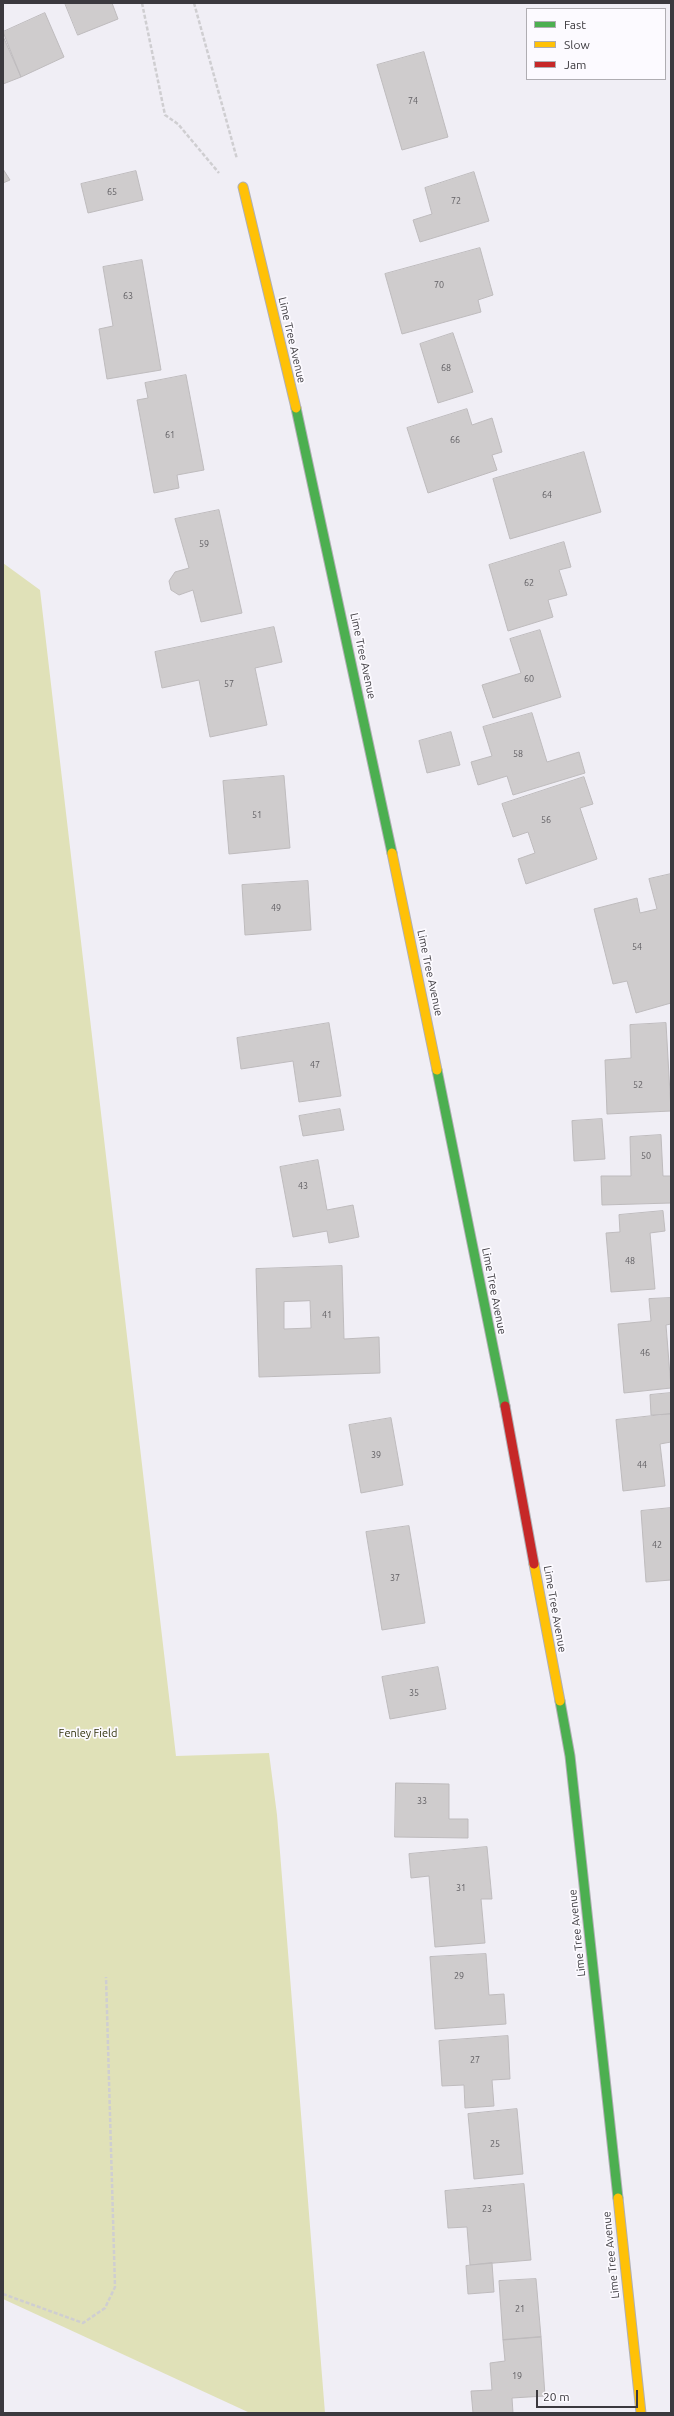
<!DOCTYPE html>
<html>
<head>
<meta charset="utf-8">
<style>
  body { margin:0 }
  #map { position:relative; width:674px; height:2416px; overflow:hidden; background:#f0eef5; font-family:Ubuntu,sans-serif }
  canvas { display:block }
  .frame { position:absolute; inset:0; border:4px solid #3b393e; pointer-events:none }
  .legend { position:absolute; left:526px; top:8px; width:140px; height:72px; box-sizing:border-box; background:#fcfaff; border:1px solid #afadb2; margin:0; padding:5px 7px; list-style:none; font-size:12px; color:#3b393e }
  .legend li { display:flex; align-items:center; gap:8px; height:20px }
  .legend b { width:20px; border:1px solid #afadb2 }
  .scale { position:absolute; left:536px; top:2390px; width:102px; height:18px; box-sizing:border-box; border:2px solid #3b393e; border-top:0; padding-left:5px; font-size:12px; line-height:14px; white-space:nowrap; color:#3b393e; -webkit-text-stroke:3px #fcfaff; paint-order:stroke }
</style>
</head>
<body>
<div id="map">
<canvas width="674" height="2416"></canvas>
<div class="frame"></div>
<ul class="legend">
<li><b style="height:5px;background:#4caf50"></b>Fast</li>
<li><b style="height:5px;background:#ffc107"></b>Slow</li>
<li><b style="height:5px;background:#c62828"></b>Jam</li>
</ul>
<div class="scale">20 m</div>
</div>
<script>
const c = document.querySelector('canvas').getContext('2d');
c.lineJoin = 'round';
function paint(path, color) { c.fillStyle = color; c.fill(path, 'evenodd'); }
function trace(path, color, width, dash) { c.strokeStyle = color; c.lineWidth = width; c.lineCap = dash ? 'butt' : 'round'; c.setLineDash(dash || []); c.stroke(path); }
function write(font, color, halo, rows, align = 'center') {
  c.font = font + ' Ubuntu,sans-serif'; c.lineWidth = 3.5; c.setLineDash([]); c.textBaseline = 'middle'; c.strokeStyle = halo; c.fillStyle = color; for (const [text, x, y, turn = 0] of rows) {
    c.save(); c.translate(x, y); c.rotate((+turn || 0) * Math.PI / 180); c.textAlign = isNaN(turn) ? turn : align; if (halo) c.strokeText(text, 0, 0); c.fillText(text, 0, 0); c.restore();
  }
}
paint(new Path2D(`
  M3,563L40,590L176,1756L269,1753L277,1815L325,2413H250L3,2299Z`), '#e0e1b8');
const building = new Path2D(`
  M65,3H112L118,19L78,35Z
  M45,13L64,57L21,77L3,32Z
  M3,36L21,77L3,84Z
  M424,52L448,137L402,150L377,65Z
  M3,169L10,180L3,183Z
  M136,171L143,200L88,213L81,184Z
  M474,172L489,221L420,242L413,220L432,214L425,188Z
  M480,248L493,295L478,300L481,312L402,334L385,274Z
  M142,260L161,370L107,379L99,329L113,326L103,267Z
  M453,333L473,392L438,403L420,344Z
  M186,375L204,470L177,475L179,488L154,493L137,400L148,398L145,383Z
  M467,409L472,425L492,418L502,452L492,455L497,470L428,493L407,428Z
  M584,452L601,512L510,539L493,479Z
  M219,510L242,613L201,622L193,590L179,595L171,590L169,581L175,572L189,568L175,519Z
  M564,542L571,567L559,570L567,595L548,600L553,617L508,631L489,565Z
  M274,627L282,662L255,668L267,725L210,737L199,680L162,688L155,652Z
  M540,630L561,697L493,718L482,685L521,673L510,639Z
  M532,713L547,762L579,752L585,773L513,795L507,776L478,785L471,762L492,756L483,727Z
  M451,732L460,765L427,773L419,741Z
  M284,776L290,848L229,854L223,781Z
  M584,777L593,804L580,808L597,859L526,884L518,859L535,853L528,832L513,837L502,804Z
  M671,874V1003L636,1013L627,981L613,984L594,909L637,898L640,913L657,909L649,879Z
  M308,881L311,930L245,935L242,885Z
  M329,1023L341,1096L299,1102L293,1061L241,1069L237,1038Z
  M666,1023L671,1111L607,1114L605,1060L631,1058L630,1025Z
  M340,1109L344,1130L303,1136L299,1116Z
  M602,1119L605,1159L574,1161L572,1121Z
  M661,1135L663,1176H671V1203L602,1205L601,1176H631L630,1137Z
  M318,1160L327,1210L353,1205L359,1237L329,1243L327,1231L293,1237L280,1167Z
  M663,1211L665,1231L650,1233L655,1289L611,1292L606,1233L620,1232L619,1215Z
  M342,1266L344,1339L379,1337L380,1373L259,1377L256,1269ZM310,1301L311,1328L284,1329V1302Z
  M671,1298V1324L666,1325L671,1388L624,1393L618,1324L651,1321L649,1299Z
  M671,1393V1414L651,1415L650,1395Z
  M671,1414V1442L660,1444L665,1486L623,1491L616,1420Z
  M391,1418L403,1485L361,1493L349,1425Z
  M671,1508V1580L646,1582L641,1511Z
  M409,1526L425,1623L382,1630L366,1532Z
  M438,1667L446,1709L390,1719L382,1677Z
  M396,1783L449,1784V1819H468V1838L395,1837Z
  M487,1847L492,1899H481L485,1943L435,1947L429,1876L411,1878L409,1854Z
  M486,1954L489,1995L504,1994L506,2024L435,2029L430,1957Z
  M508,2036L510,2079L492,2080L494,2106L465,2108L464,2085L442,2086L439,2041Z
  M517,2109L523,2174L474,2179L468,2114Z
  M524,2184L531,2260L470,2265L467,2227L448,2228L445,2191Z
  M492,2263L494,2292L468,2294L466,2266Z
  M536,2279L541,2337L503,2340L499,2281Z
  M541,2337L545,2396L512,2398L513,2413H473L471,2391L492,2390L490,2363L505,2361L503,2340Z`);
paint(building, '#cfcccd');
trace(building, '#bebbbd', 1);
const fast = new Path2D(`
  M296,408L392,853
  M437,1070L505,1406
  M560,1701L570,1756L618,2198`);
const slow = new Path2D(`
  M243,187L296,408
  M392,853L437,1070
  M534,1564L560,1701
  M618,2198L641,2413`);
const jam = new Path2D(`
  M505,1406L534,1564`);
trace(fast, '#b0afb4', 11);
trace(slow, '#b0afb4', 11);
trace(jam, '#b0afb4', 11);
trace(new Path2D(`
  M142,3L165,115L178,124L219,173
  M194,3L237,159
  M3,2294L83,2323L105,2308L115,2287L106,1977`), '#cfced1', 2.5, [4, 2]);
trace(fast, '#4caf50', 9);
trace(slow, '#ffc107', 9);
trace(jam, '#c62828', 9);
write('9px', '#605e62', null, [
  ["74",413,101],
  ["65",112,192],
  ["72",456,201],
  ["70",439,285],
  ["63",128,296],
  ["68",446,368],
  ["61",170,435],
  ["66",455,440],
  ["64",547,495],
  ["59",204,544],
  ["62",529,583],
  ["60",529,679],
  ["57",229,684],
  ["58",518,754],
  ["51",257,815],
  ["56",546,820],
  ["49",276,908],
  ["54",637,947],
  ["47",315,1065],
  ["52",638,1085],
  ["50",646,1156],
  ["43",303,1186],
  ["48",630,1261],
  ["41",327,1315],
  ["46",645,1353],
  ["39",376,1455],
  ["44",642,1465],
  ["42",657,1545],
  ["37",395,1578],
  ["35",414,1693],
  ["33",422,1801],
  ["31",461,1888],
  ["29",459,1976],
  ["27",475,2060],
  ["25",495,2144],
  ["23",487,2209],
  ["21",520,2309],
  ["19",517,2376]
]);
write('11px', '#3b393e', '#fcfaff', [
  ["Lime Tree Avenue",292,340,77],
  ["Lime Tree Avenue",363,656,78],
  ["Lime Tree Avenue",430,973,78],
  ["Lime Tree Avenue",494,1291,79],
  ["Lime Tree Avenue",555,1609,80],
  ["Lime Tree Avenue",577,1933,-96],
  ["Lime Tree Avenue",611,2255,-96]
]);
write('11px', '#31320c', '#fcfaff', [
  ["Fenley Field",88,1733]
]);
</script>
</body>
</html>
